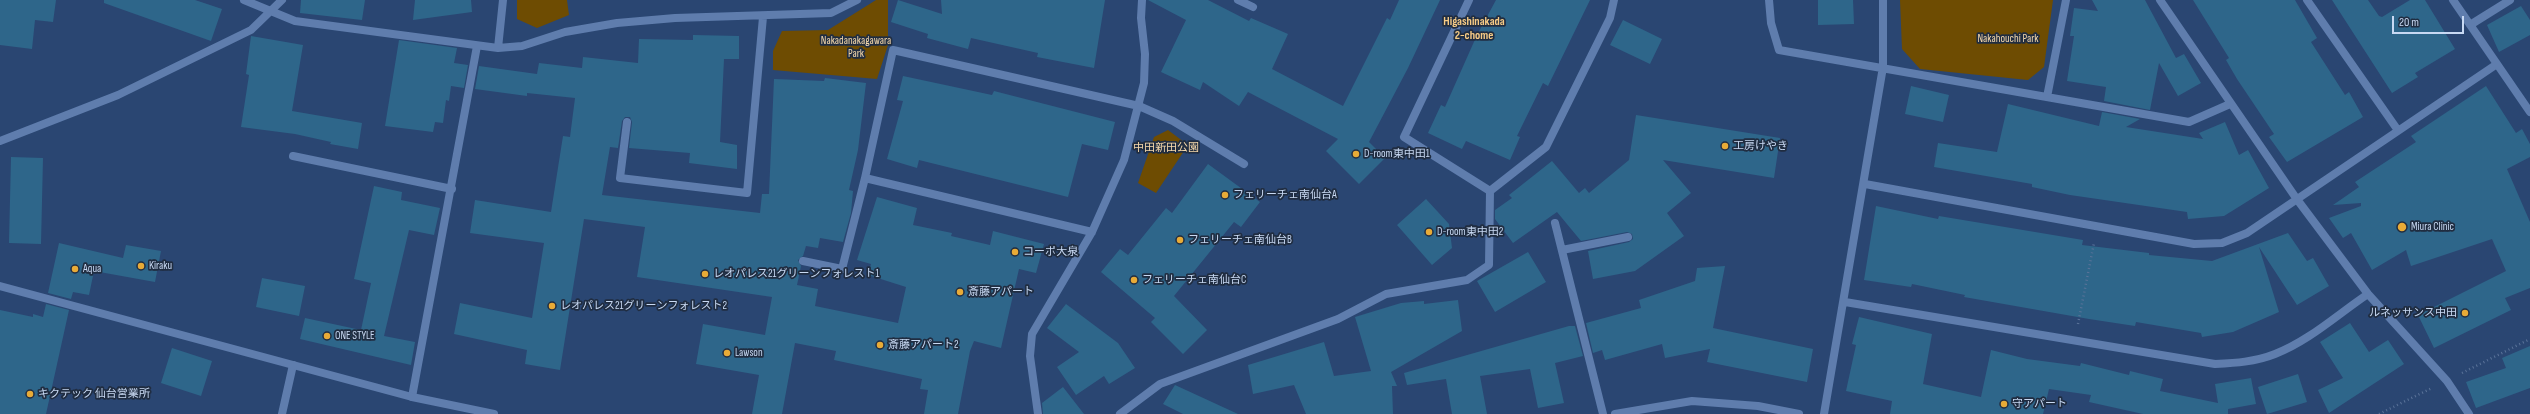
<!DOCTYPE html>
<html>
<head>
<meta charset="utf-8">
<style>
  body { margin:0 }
  #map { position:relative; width:2530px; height:414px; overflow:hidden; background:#2a4672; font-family:"Sofia Sans Condensed",sans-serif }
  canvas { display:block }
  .scale { position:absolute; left:2392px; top:16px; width:72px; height:18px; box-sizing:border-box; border:2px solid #c8d9f3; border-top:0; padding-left:5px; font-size:12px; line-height:14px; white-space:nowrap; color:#c8d9f3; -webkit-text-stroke:3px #202d41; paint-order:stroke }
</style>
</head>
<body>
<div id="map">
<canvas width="2530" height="414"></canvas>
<div class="scale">20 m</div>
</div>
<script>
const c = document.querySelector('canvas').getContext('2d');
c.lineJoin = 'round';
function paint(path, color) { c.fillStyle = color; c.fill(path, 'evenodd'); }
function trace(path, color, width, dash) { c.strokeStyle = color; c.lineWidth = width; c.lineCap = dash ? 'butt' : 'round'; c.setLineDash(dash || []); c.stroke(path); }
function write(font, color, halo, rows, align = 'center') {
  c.font = font + ' "Sofia Sans Condensed","Noto Sans JP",sans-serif'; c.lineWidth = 3.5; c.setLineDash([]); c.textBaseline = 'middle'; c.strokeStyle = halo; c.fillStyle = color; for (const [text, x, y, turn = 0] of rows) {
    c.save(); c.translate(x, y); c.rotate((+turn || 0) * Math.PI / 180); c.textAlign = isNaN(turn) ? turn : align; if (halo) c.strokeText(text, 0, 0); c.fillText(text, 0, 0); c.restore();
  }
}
paint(new Path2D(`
  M517,0H567L569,15L537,28L517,19Z
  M876,0H888V45L877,79L773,70V51L782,31L828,30Z
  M1900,0H2053L2044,67L2028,80L1920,69L1902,49Z
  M1168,130L1188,145L1156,193L1138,183L1154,137Z`), '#6e4c02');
paint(new Path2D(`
  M0,0H56L53,22L35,20L32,49L0,45Z
  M104,0H195L222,9L211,41L104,3Z
  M301,0H365L362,20L300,13Z
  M415,0H471L472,12L413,20Z
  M898,0L942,14L941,0H1105L1094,68L1037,57L1038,53L971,38L968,49L927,38L928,34L891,22Z
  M1148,0H1208L1249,21L1251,18L1288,34L1272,69L1343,106L1387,18L1390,20L1399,0H1440L1408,68L1369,142L1385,158L1359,184L1326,151L1338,139L1248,92L1239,106L1203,82L1200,90L1161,72L1186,20Z
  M1496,0H1590L1548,86L1543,83L1517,136L1520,137L1510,160L1466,141L1462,149L1428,133L1441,105L1445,107L1477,35Z
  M1818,0H1853L1854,24L1818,25Z
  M2092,0H2145L2176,58L2184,54L2201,83L2178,96L2159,63L2150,110L2104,101L2106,87L2067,81L2074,36H2070L2074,8L2098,11Z
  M2193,0H2295L2317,38L2311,42L2345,95L2349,92L2363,117L2287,162L2269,137L2274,134L2237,79L2226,60L2229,58Z
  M2332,0H2368L2379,16L2382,17L2410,0H2425L2455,49L2415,73L2418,77L2392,93Z
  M2521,6L2530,20V35L2499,52L2487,25Z
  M1623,20L1662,39L1650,64L1610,45Z
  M693,35L739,36V59H724L720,142L737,145V169L689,163L690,153L629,148L632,122L630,117H625L622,121L618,148L610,147L602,195L760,213L762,194H769L774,79L824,81L825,78L866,83L858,150L849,190L853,191L851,213L843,242L820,238L818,248L806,246L803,256L798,260L801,266L797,285L818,289L815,306L898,323L906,287L868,275L871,264L857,260L877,197L917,208L913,225L952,233L951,236L990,245L993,231L1044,244L1036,273L1019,269L1001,348L974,341L970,351L958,414H924L928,390L920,389L922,379L834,360L836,351L795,343L782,414H752L759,375L696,364L703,324L765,335L772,297L637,277L645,227L584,219L560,370L525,364L527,350L454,334L460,303L532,318L544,243L470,233L475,200L551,212L563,136L570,137L575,98L527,93V96L475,89L479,66L537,74L539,63L582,68L583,57L638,63L639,39L693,40Z
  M251,36L303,45L292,111L362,123L358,149L330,144L331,142L295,134L241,127L249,75L246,74Z
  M399,40L457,48L454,63L468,65L464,88L451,86L449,101L446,100L443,123L435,122L433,132L385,126Z
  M903,76L992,95L994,91L1115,122L1108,150L1082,144L1068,197L919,160L917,168L887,159L903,101L897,100Z
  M1911,86L1949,95L1943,122L1905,114Z
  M2486,86L2516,133L2522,129L2530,144V157L2507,169L2530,222V288L2505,298L2511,310L2434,348L2418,315L2506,271L2492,239L2411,266L2406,250L2372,270L2351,233L2343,238L2329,218L2361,206V203L2333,205L2359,187L2355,182L2416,142L2411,136Z
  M2008,104L2099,126L2102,112L2140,119L2126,127L2203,139L2199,133L2225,122L2239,155L2248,150L2269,188L2224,216L2188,219L2187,212L2070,195L2032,187V184L1934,167L1938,143L1997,152Z
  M1636,115L1780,138L1774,178L1663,160L1691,193L1667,213L1684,236L1635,271L1593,279L1588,251L1629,242L1633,239L1632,234L1627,232L1581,241L1557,212L1513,243L1495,219V210L1512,198L1509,195L1552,161L1579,193L1585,188L1589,193L1629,160Z
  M11,157L43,158L41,244L9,243Z
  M1208,164L1260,202L1241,227L1234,222L1174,296L1207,330L1183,354L1151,322L1155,318L1101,272L1120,249L1128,255L1166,208L1172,213Z
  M374,186L402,192L401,200L440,208L434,235L409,230L384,336L415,342L411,365L300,339L305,318L361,330L371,283L354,279Z
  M1426,199L1449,224L1452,248L1432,265L1397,225Z
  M1876,206L1938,219L1939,216L2083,240L2082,245L2149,253V255L2212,261L2288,233L2307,261L2313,258L2329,286L2297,305L2259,247L2279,312L2233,332L2202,337L2201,333L2136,322L2135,326L2089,319L1964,297L1965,295L1912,284L1911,287L1864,280Z
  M59,243L123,258L126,245L161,251L155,282L94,271L89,295L73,292L71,299L48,293Z
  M1528,252L1546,282L1495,312L1477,281Z
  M1725,266L1713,328L1813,349L1807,382L1707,362L1710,349L1665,358L1662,344L1605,360L1602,350L1593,353L1586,323L1641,308L1639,300L1695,281L1697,268Z
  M262,278L305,286L299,316L256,307Z
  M1458,300L1462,331L1391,372L1397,386H1392L1393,414H1306L1294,385L1253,394L1248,365L1324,342L1334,376L1371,371L1355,317L1401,303L1424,301V304Z
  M46,304L69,310L46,414H0V310L33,317V314L43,317Z
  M1066,304L1118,343L1135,368L1109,384L1104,376L1076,395L1057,367L1079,352L1047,328Z
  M1859,317L1932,334L1923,384L1981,397L1991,350L2027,359L2080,366L2081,363L2129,375L2130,371L2163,379L2160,391L2218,403L2215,384L2251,378L2256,404L2228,409V414H2143L2089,402L2091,395L2049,389L2043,414H1890L1892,401L1846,391L1856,345L1852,344Z
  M2350,323L2369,352L2388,340L2404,364L2329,413L2318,390L2343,378L2320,342Z
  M1569,326H1575L1583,356L1555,363L1564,403L1538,408L1530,369L1480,376L1487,414H1452L1446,379L1407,385L1404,373Z
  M2530,346V388L2476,408L2466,382L2506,368L2502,358Z
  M172,348L212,361L201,396L161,383Z
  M2298,374L2307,402L2267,414L2258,387Z
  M1175,385L1238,414H1183L1163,404Z
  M1063,387L1084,414H1043L1042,403Z`), '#2e668a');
trace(new Path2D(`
  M2078,324L2094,243
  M2462,373L2530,339
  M2379,414L2432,388`), '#5a7399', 2.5, [1, 3]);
trace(new Path2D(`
  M244,0L295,21L498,48L522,46L565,32L617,23L675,18L831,13L857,0
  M1238,0L1253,7
  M1469,0L1404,137L1490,191
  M1769,0L1771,23L1779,50L2189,122L2230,104
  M2160,0L2296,198L2368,294L2447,381L2469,414
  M2307,0L2397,129
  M2453,0L2530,112
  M2470,25L2510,0
  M498,48L503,0
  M2047,97L2066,0
  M627,122L620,178L747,193L763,17
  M0,141L118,95L251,30L282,0
  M293,156L452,189
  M1865,184L2194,244L2222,243L2247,233L2497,64
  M1555,223L1603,414
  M1092,232L865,178L893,50L1139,106L1173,121L1244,164
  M1562,250L1628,237
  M803,261L842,269L865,178
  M1845,302L2215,364C2235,363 2255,362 2275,354C2309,341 2338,314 2368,294
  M412,397L477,46
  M282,414L293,365
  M1038,414L1030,356L1032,334L1092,232L1124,160L1144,83L1145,54L1141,18L1142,0
  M1120,414L1160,384L1338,319L1386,294L1467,280L1489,265L1490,191L1546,147L1610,18L1614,0
  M1824,414L1883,67V0`), '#5f7dad', 8);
trace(new Path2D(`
  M0,286L412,397L494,414
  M1615,414L1692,401L1758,406L1799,414`), '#5f7dad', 8);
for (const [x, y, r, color] of [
  [1725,146,4,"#e8ab37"],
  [1356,154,4,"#e8ab37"],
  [1225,195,4,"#e8ab37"],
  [2402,227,5,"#e8ab37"],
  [1429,232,4,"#e8ab37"],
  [1180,240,4,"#e8ab37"],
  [1015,252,4,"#e8ab37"],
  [141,266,4,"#e8ab37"],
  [75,269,4,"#e8ab37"],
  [705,274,4,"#e8ab37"],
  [1134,280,4,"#e8ab37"],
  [960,292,4,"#e8ab37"],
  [552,306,4,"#e8ab37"],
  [2465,313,4,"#e8ab37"],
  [327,336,4,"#e8ab37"],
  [880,345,4,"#e8ab37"],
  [727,353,4,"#e8ab37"],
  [30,394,4,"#e8ab37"],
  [2004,404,4,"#e8ab37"]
]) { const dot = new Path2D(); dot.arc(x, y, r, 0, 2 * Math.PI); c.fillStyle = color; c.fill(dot); trace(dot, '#202d41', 1.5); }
write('11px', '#f6d9ac', '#202d41', [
  ["Nakahouchi Park",2008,39],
  ["Nakadanakagawara",856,41],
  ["Park",856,54],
  ["中田新田公園",1166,148]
]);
write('11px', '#c8d9f3', '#202d41', [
  ["工房けやき",1733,146],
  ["D-room東中田1",1364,154],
  ["フェリーチェ南仙台A",1233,195],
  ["Miura Clinic",2411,227],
  ["D-room東中田2",1437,232],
  ["フェリーチェ南仙台B",1188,240],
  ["コーポ大泉",1023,252],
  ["Kiraku",149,266],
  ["Aqua",83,269],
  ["レオパレス21グリーンフォレスト1",713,274],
  ["フェリーチェ南仙台C",1142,280],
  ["斎藤アパート",968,292],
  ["レオパレス21グリーンフォレスト2",560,306],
  ["ルネッサンス中田",2457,313,"right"],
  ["ONE STYLE",335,336],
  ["斎藤アパート2",888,345],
  ["Lawson",735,353],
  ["キクテック 仙台営業所",38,394],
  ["守アパート",2012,404]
], 'left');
write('bold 12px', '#f7cc86', '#202d41', [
  ["Higashinakada",1474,22],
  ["2-chome",1474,36]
]);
</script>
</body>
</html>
